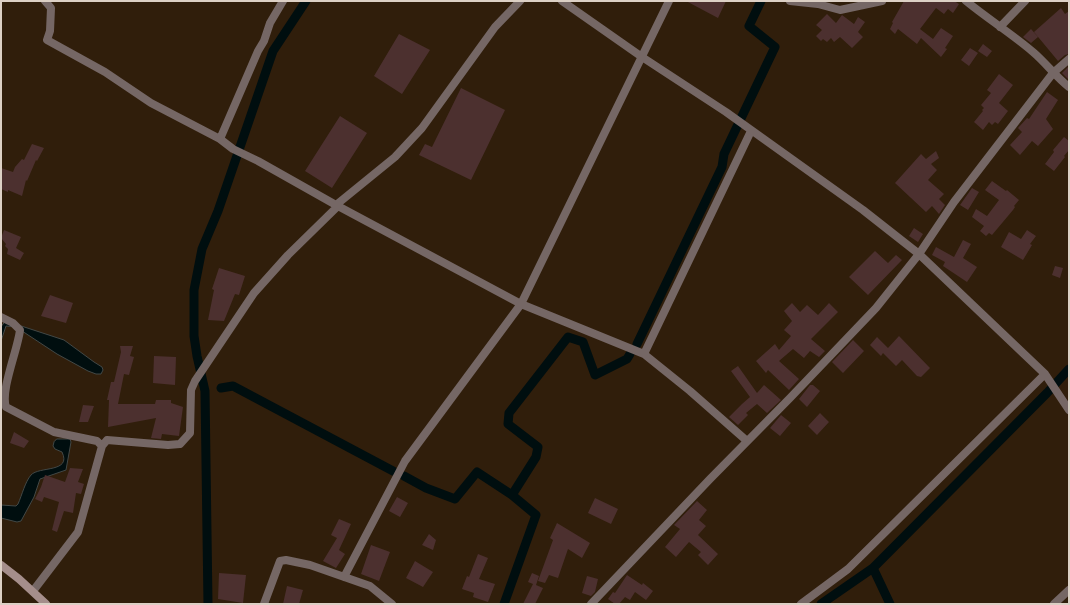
<!DOCTYPE html>
<html>
<head>
<meta charset="utf-8">
<style>
  body { margin:0 }
  #map { position:relative; width:1070px; height:605px; overflow:hidden; background:#301e0b; font-family:Quicksand,sans-serif }
  canvas { display:block }
  .frame { position:absolute; inset:0; border:2px solid #dcd0c5; pointer-events:none }
</style>
</head>
<body>
<div id="map">
<canvas width="1070" height="605"></canvas>
<div class="frame"></div>
</div>
<script>
const c = document.querySelector('canvas').getContext('2d');
c.lineJoin = 'round';
function paint(path, color) { c.fillStyle = color; c.fill(path, 'evenodd'); }
function trace(path, color, width, dash) { c.strokeStyle = color; c.lineWidth = width; c.lineCap = dash ? 'butt' : 'round'; c.setLineDash(dash || []); c.stroke(path); }
const water = new Path2D(`
  M6,321L64,340L94,362L102,367L103,370L101,374H96L88,371L57,354L16,327L6,326L1,341V327Z
  M57,439H70L71,442L66,470L40,479L34,497L21,521L17,522L1,518V505L16,506L18,504C22,495 25,482 31,475C39,466 72,473 62,452L55,449L53,446L54,442Z`);
paint(water, '#000e0f');
trace(water, '#424846', 1);
trace(new Path2D(`
  M637,344L722,167L724,154L775,47L749,26L761,1
  M221,388L233,386L393,471
  M404,476L426,488L455,499L477,472L512,495L536,515L504,604
  M512,495L536,457L538,447L508,424L509,413L568,337L583,342L595,375L627,359L630,354
  M208,604L205,391L197,356L194,336V290L202,249L218,211L273,51L306,1
  M821,604L873,568
  M890,604L873,568L1047,393L1069,369`), '#000e0f', 9);
paint(new Path2D(`
  M686,1H726L718,18Z
  M904,1H954L959,4L953,13L948,9L944,14L936,8L920,29L933,39L941,28L953,36L945,48L947,49L941,57L921,38L917,44L898,29L895,34L890,29L893,23L892,22Z
  M1061,8L1065,14L1069,11V54L1065,55L1058,61L1034,32Z
  M827,14L836,23L842,15L854,24L858,17L865,22L858,32L863,37L852,48L840,37L834,42L831,38L827,42L823,39L821,41L816,36L822,30L816,25Z
  M1031,29L1038,37L1031,43L1023,37Z
  M399,34L430,50L402,94L374,76Z
  M983,44L992,51L987,57L978,51Z
  M970,48L978,53L969,66L961,60Z
  M1069,66V80L1062,73Z
  M999,74L1013,85L999,103L1008,111L998,124L995,122L992,125L989,122L983,130L974,122L983,111L982,110L984,108L981,105L991,93L987,90Z
  M461,88L505,110L471,180L419,155L425,144L432,147Z
  M1047,92L1058,100L1046,119L1053,129L1038,146L1032,141L1020,155L1010,145L1022,132L1018,128L1027,118L1029,119Z
  M340,116L367,133L332,188L305,171Z
  M1064,137L1069,141V150L1064,156L1065,157L1054,171L1045,164L1054,152L1053,150Z
  M32,144L44,148L37,161L36,160L27,181L26,180L22,196L8,190V192L1,189V168L13,172L15,167L22,159L24,160Z
  M936,151L939,158L931,164L937,170L928,180L944,194L939,199L945,205L939,214L932,206L926,212L895,183L921,154L926,159Z
  M992,181L1006,191L1007,190L1019,200L1014,206L1015,207L1013,210L992,235L989,233L986,236L980,231L984,226L972,217L976,209L987,216L999,200L985,190Z
  M972,188L979,192L968,210L960,205Z
  M914,228L923,234L918,242L909,236Z
  M4,230L21,237L16,248L24,253L20,260L7,254L8,249L5,246L6,244L1,238Z
  M1027,230L1036,236L1030,244L1032,245L1023,260L1001,247L1009,232L1021,239Z
  M963,240L971,244L963,258L977,267L967,282L943,266L945,262L932,255L936,247L954,257Z
  M875,251L888,263L896,255L902,260L868,295L849,277Z
  M1055,266L1063,268L1060,278L1052,275Z
  M219,268L245,276L239,295L235,294L224,321L208,320L214,290L212,289Z
  M50,295L73,303L66,323L41,316Z
  M792,303L800,312L807,305L818,315L829,303L838,312L811,339L825,351L819,357L810,351L804,358L793,349L779,361L799,379L789,390L768,370L766,373L756,361L775,344L779,350L791,336L784,330L792,321L784,311Z
  M899,336L930,368L921,377L917,376L902,360L896,366L883,353L881,356L870,345L877,337L888,348Z
  M853,340L864,351L843,373L832,362Z
  M120,346H133L130,356L134,357L129,375L124,374L118,404H155L156,400H171V403L183,407L179,436L162,434L161,439L151,438L156,418L108,427L109,400H107L111,382H114L121,352Z
  M154,356L176,357L175,385L153,383Z
  M738,366L757,393L764,385L781,400L767,413L757,404L746,413L748,415L738,425L729,417L742,404L750,397L731,371Z
  M810,385H813L820,391L807,407L799,399Z
  M83,405L94,406L88,422H79Z
  M820,413L829,422L817,435L808,426Z
  M781,415L791,423L780,436L770,428Z
  M14,432L29,441L24,448L10,443Z
  M70,468L83,469L78,482L84,484L81,494L76,493L73,513L64,511L57,532L52,530L59,502L44,497L42,502L35,499L41,487L45,475L65,482Z
  M397,497L408,503L400,517L389,511Z
  M595,498L618,509L611,524L588,513Z
  M697,501L707,510L699,520L706,526L698,535L718,554L708,565L698,555L701,552L689,542L676,557L665,547L680,529L674,525Z
  M339,519L351,524L339,550L345,554L336,568L323,561L337,538L331,535Z
  M557,523L590,543L582,558L568,549L558,578L549,575L545,583L538,581L553,540L550,538Z
  M429,534L436,540L433,550L422,545Z
  M371,545L390,552L379,581L361,574Z
  M478,554L488,558L479,579L495,584L488,602L473,597L474,593L462,589L467,576L469,577Z
  M415,561L433,572L423,587L406,578Z
  M219,573L246,575L243,603L218,599Z
  M532,573L539,576L536,585L543,588L535,604H523L533,584L528,582Z
  M627,575L642,585L643,583L653,591L646,600L635,592L630,600L625,597L619,604H615L608,599L613,592L615,593Z
  M587,576L598,579L595,592L591,596L582,593Z
  M287,586L303,590L299,604H283Z`), '#4c302f');
trace(new Path2D(`
  M45,1L51,8L50,31L47,40L105,72L151,103L220,139L233,149L258,161L336,205L521,304L644,354L690,391L747,441
  M562,1L642,57L726,112L863,210L919,254L1045,374L1069,410
  M790,1L818,4L840,10L882,1
  M966,1C988,19 1012,34 1033,52C1046,63 1056,77 1069,87
  M1000,27L1025,1
  M220,139L258,51L264,41L270,23L283,1
  M336,205L395,157L422,128L495,27L520,1
  M1,317L13,323L20,330C18,349 0,391 6,407L54,432L97,441L102,446
  M644,354L751,131
  M344,577L405,461L521,304L669,1
  M33,591L78,532L102,446L107,440L168,445L180,444L190,433L191,390L195,381L254,293L288,255L338,206
  M264,604L280,561L286,560L310,565L370,586L392,604
  M591,604L710,479L790,398L876,308L919,254L954,202L1053,73L1069,59
  M801,604L848,569L1045,374
  M1054,604L1069,590`), '#756765', 8);
trace(new Path2D(`
  M1,565L19,579L46,604`), '#a58e8b', 8);
</script>
</body>
</html>
